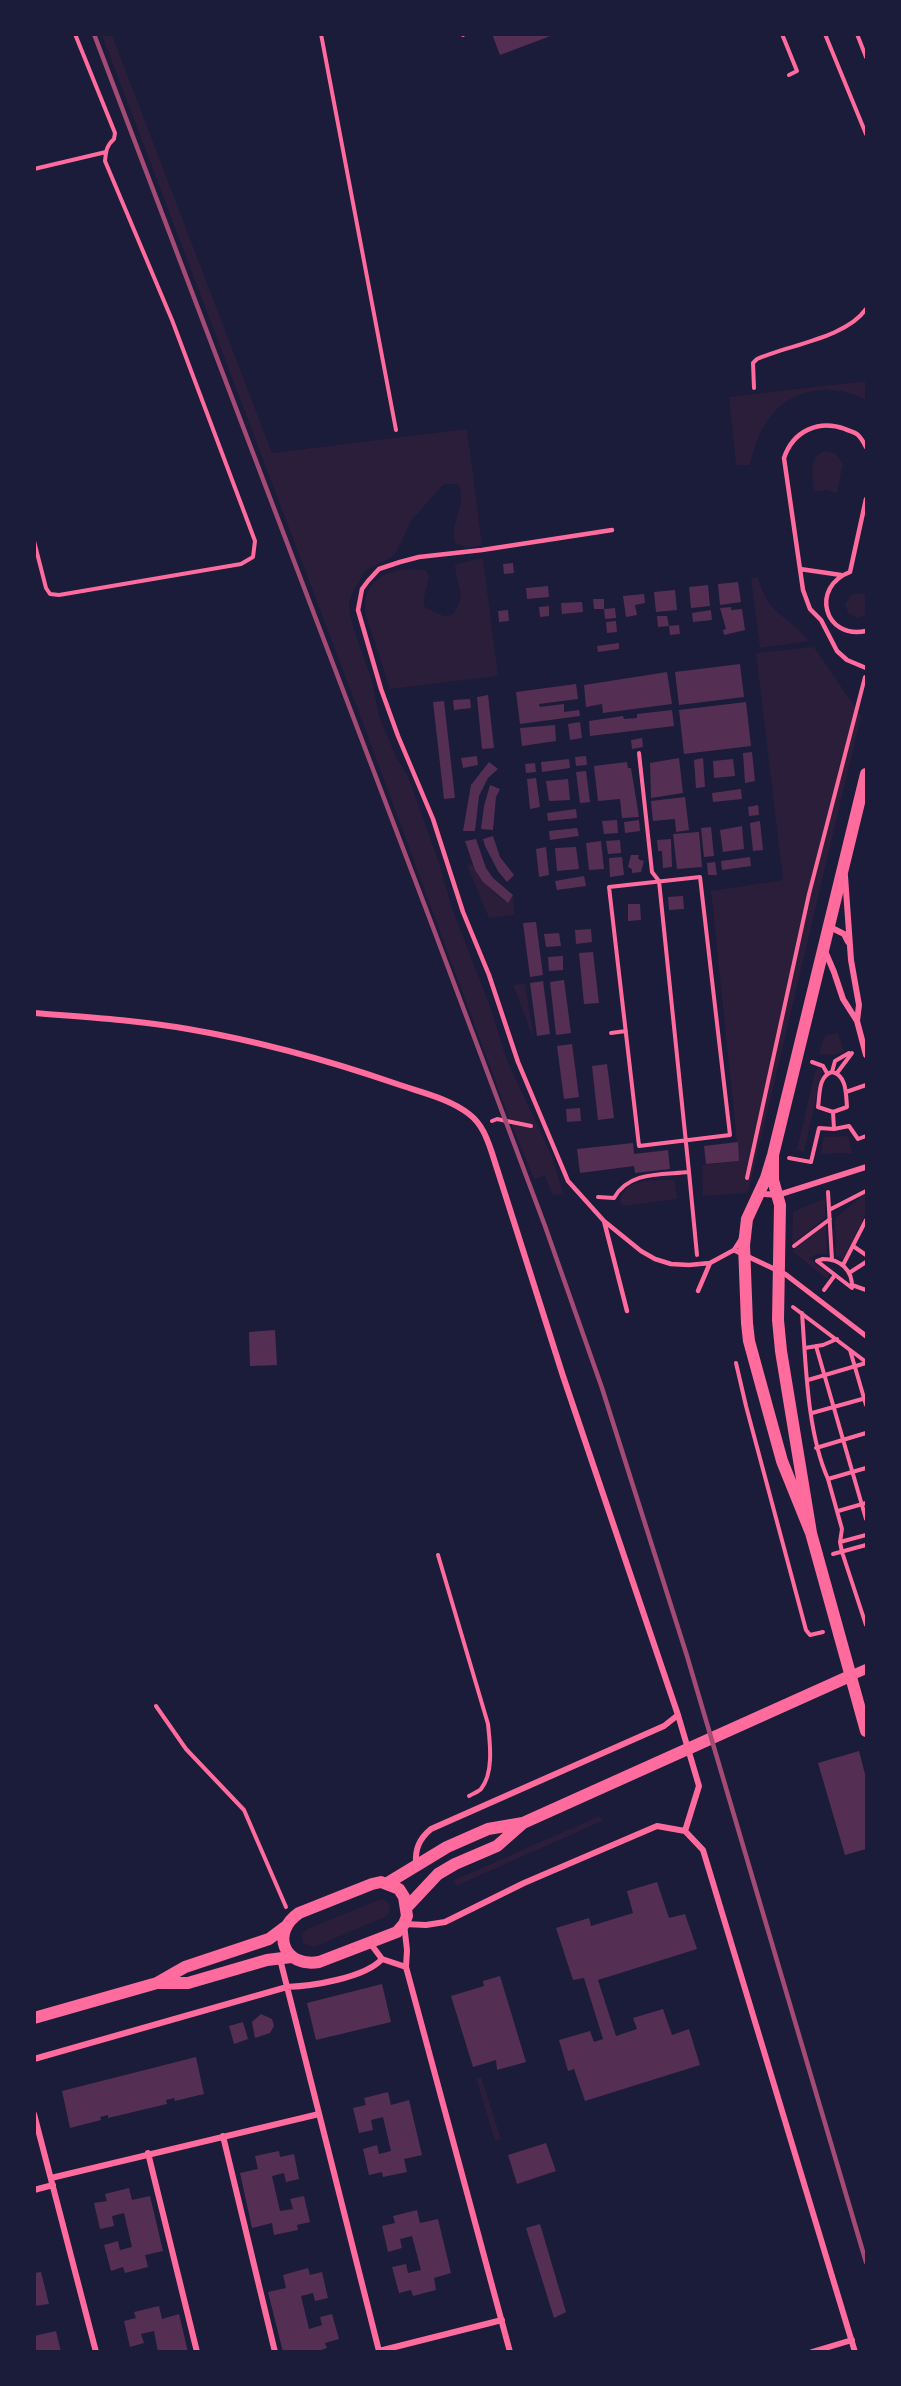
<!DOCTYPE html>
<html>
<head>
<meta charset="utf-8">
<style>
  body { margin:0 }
  #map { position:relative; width:901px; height:2386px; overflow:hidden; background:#1b1b3a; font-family:Raleway,sans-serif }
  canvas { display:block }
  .frame { position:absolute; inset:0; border:36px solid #1b1b3a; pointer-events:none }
</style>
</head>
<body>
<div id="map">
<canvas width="901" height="2386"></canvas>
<div class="frame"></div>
</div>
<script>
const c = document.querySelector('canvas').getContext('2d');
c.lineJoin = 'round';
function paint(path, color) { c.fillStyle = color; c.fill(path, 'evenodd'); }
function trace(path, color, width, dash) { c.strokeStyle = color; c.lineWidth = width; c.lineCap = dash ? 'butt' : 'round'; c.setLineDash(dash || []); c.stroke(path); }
paint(new Path2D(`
  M102,35H112L272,453L467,429L482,545L469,548L455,543C449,523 468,504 458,484H444L411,521L397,551L390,558L365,571L352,594L349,604L350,614L354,630L372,681L379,716L397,759L407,775L413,790L438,860L452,908L491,1009L506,1058L552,1157L563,1193L553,1196L545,1176L534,1179L509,1118L360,715Z
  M866,381V400C830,381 786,388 764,426C757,438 753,452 750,465H736L729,397Z
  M825,451L835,453L843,463L837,493L826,490L814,492C813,476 806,458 825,451Z
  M483,558L498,676L390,689L365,612C363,575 394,566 425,570L429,575C428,589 422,594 425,608L444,616L452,615C469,595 455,585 455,564Z
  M751,578H758C768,616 790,616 809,641L760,648Z
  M854,593L866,594V614L859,618L849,614L845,605L850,596Z
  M814,647L861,716L748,1193L703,1196L702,1165L739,1161L711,891L783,880L756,653Z
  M472,864C480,880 492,892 507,903L513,895L515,915L489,918L467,865Z
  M525,983L534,1040L513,985Z
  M838,1033L844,1052L833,1055L819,1054L825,1035Z
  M819,1067L822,1071L804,1152L797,1150L815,1072Z
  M848,1136L852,1153L820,1154L824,1137Z
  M661,1180H675L677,1199L624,1206L620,1203C622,1181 644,1181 661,1180Z
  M866,1193V1214L843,1260L836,1255L835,1218Z
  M825,1198V1218L792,1244L793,1212Z
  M826,1224L827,1254H818L809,1258L830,1275L827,1279L792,1251Z
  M600,1816L602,1821L456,1886L454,1880Z
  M379,1900H385L389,1904L390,1910L387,1916L314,1947L303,1943L302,1934L307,1929Z
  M481,2077L501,2139L495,2141L476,2078Z`), '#2a1e3b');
paint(new Path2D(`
  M492,34H553V35L500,55Z
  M513,563L514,573L504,574L503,564Z
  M738,582L741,602L720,605L718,584Z
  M708,585L710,606L691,608L689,587Z
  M548,586L549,597L527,599L526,588Z
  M675,590L677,610L656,612L654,592Z
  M644,594L645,603L635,605L637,615L626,617L623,596Z
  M593,599H604V609H594Z
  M582,602L583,612L562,614L561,603Z
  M549,606V616L540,617L539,607Z
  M731,607V610L742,609L745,630L724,635L723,630L726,629L720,608Z
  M615,608L616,618L605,619L604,609Z
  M508,610L509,621L499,622L498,611Z
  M711,610L712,620L693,622L692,613Z
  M657,616H667L669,626L658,627Z
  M616,621L617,632L607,633L606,622Z
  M679,625L680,634L670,635L669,626Z
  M619,643V649L598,652L597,646Z
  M740,664L744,697L679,705L675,672Z
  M667,672L672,704L603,713L602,704L586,707L584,685Z
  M576,684L578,699L539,704L540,707L564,704V712L579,710L580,716L520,724L516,692Z
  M488,695L494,748L482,749L477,697Z
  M470,699L471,708L454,710L453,700Z
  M444,701L455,798L444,799L433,702Z
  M746,702L751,746L684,754L679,710Z
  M672,710L674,726L590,736L589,721L623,716L624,719L637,718V714Z
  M580,722L582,738L570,740L568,724Z
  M555,725L556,741L522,746L520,728Z
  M642,738L643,747L632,749L631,740Z
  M752,752L755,781L745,783L743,753Z
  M477,756L478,765L463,768L461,758Z
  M586,756L587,765L576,766L575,757Z
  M679,758L683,793L651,798L650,763Z
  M703,758L705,787L696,788L694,760Z
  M569,759L570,768L542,772L541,762Z
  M733,759L735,776L714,778L713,761Z
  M489,762L498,769L488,778L479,796L475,831H463L471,785Z
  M627,762L628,768H631L639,817L622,818L620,799L598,801L594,766Z
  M535,763L536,772L526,773L525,764Z
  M586,771L590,802L580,803L576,772Z
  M536,778L540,807L530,809L527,779Z
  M568,779L570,800L549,801L546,781Z
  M490,785L500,789L496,797L493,830L481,829L484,806Z
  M741,789L742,799L713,802L712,793Z
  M685,797L689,830L676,832L675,819L653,821L651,801Z
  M758,805L759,815L749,816L748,807Z
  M576,809L577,818L548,821L547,813Z
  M617,820L618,833L604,834L602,821Z
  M639,820L640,831L625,833L624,822Z
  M760,821L763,850L753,851L750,823Z
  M742,826L744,849L723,852L720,830Z
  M711,827L714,856L704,857L701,828Z
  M577,828L579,836L550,840L549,831Z
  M699,832L702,867L677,869L673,834Z
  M493,836L500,857L514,875L507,882L498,871L485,846L483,839Z
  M476,839L486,868L493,878L513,895L508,903L483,882L475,870L465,841Z
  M671,839L672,867L663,868L662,851H658L657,840Z
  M620,840L621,853L608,854L606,841Z
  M601,841L604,869L589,870L586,843Z
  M546,847L549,875L539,877L536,849Z
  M576,847L579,869L557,871L555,848Z
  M631,855H639L638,859L644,861L641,872L632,873V869L628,867Z
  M622,857L624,875L610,877L609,858Z
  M750,857L751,866L722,870L721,861Z
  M715,862L717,875H708L707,863Z
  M584,876L586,886L557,890L555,881Z
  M683,896L684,909L669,910L668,897Z
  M628,904H640L641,920L628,921Z
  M536,922L543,975L530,977L523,923Z
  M591,929L592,942L576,944L575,930Z
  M559,933L561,946L546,947L544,934Z
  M593,952L599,1003L584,1004L579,953Z
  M563,956V970L549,971L548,957Z
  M564,980L571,1033L556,1035L550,982Z
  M543,981L550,1034L537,1036L530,983Z
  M572,1044L579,1097L564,1099L557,1046Z
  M607,1064L614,1118L598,1120L592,1066Z
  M580,1108L581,1121L567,1122L566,1109Z
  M738,1142L739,1161L706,1164L704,1146Z
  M633,1143L634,1154L668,1150L670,1169L635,1173L634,1166L580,1173L577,1149Z
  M275,1330L277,1365L250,1366L249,1332Z
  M859,1751L866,1778V1849L845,1855L818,1763Z
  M657,1882L669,1918L685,1914L697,1949L598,1980L616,2036L637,2029L633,2018L663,2009L672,2035L689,2029L700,2065L585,2101L574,2069L568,2071L559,2040L590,2031L594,2042L603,2039L584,1978L573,1980L556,1928L589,1918L591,1926L633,1913L627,1891Z
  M500,1976L526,2062L497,2070L496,2060L473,2067L451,1996L484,1986L483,1981Z
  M382,1984L391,2022L316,2040L307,2003Z
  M261,2014L272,2019L274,2026L270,2033L255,2038L252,2022Z
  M243,2022L248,2039L234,2044L229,2026Z
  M196,2057L204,2094L175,2101L174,2098L166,2100L167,2104L108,2118V2115L100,2117L101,2120L70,2128L62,2091Z
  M388,2092L391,2105L409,2100L422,2155L404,2159L407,2172L383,2177L382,2172L369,2175L363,2149L377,2145L379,2154L391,2151L383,2117L371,2120L373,2130L359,2133L353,2108L366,2105L364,2098Z
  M546,2143L556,2171L517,2184L508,2155Z
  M279,2151L280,2157L294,2154L299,2179L286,2182L284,2173L272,2176L280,2211L293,2209L290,2199L304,2196L310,2222L297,2225L298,2230L274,2235L272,2223L252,2228L240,2173L258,2169L255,2156Z
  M129,2188L132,2200L150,2196L163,2251L145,2255L148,2267L125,2273L123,2267L111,2271L104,2245L118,2241L120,2250L132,2247L124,2213L112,2216L114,2226L100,2229L94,2203L107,2201L105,2194Z
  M417,2210L420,2223L438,2219L451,2273L434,2278L436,2290L413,2296L411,2290L399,2293L392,2267L406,2264L408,2273L421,2270L412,2236L400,2239L402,2248L388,2252L382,2226L395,2223L393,2216Z
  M540,2224L566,2312L554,2318L526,2228Z
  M308,2268L310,2275L322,2272L328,2298L315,2301L313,2293L301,2296L309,2329L322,2325L320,2317L332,2314L339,2339L325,2343L327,2348L315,2352H283L268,2292L286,2288L283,2275Z
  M41,2272L49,2304L34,2306V2273Z
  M159,2306L162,2319L179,2314L188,2352H158L154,2331L141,2334L144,2343L130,2347L124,2321L136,2318L134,2312Z
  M56,2331L61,2352H34V2336Z`), '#542f53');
trace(new Path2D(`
  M321,34L396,430
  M782,34L797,71L789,75
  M825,34L866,134
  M857,34L866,57
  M463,35V34
  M34,169L106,152
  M754,388L753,363L757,359C788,345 846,338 866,309
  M34,541L46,588L50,594L59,595L241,564L253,557L255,541L172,320L105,161C106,152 106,146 114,139L115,133L75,34
  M700,877L730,1135L639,1146L609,887Z
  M611,1033L626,1031
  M812,1062L823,1066L827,1073
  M832,1072C847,1075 846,1095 847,1107L833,1112L818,1107C820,1095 818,1076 832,1072Z
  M832,1072L835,1061L849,1053
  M837,1073L852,1053
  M846,1092L866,1085
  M833,1112L834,1129
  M492,1121L497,1119L531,1126
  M789,1158L811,1162L819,1128L834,1129L849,1126L858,1139L866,1136
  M689,1172L697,1255
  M747,1178L809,894L865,677
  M828,1192L832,1260
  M598,1197L614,1198C629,1171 661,1175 689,1172L659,881L652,872L639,753
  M829,1210L866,1191
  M794,1246L830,1219
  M853,1246L866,1255
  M823,1259C840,1259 853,1270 852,1288L817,1261Z
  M843,1265L866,1220
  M849,1273L866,1262
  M852,1285L866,1290
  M824,1290L835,1275
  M793,1307L866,1362
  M802,1313C806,1365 807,1432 828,1479L866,1468
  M816,1346L866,1519
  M805,1348L823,1345L837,1339
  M850,1350L866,1405
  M736,1363L746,1406L806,1630L810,1635L823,1632
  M808,1380L866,1363
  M812,1413L866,1398
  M816,1448L866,1433
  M828,1479L842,1529L840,1542L842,1552L866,1625
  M838,1511L866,1503
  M840,1542L866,1535
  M833,1554L866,1545
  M438,1555L488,1724C490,1743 494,1773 481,1789C478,1792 472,1794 469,1796
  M156,1706L186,1749L244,1810L286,1907`), '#ff6b9d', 4);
trace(new Path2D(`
  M866,447C864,443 861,438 858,435C855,432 849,431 845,429C819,419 793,431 784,458L803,590L810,609L821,620L837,651L847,660L866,668
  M866,499L850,572C810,587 824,640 866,631
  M612,530L482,550L419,557L400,562L379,569L368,581L362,589L358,610L381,689L398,736L433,819L463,912L489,975L518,1062L568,1181L604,1221L641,1251L655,1259L671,1264L689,1265L710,1263L734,1250L741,1239
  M800,569L841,575
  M604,1221L627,1311
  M698,1291L710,1263`), '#ff6b9d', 4.5);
trace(new Path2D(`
  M734,1250L785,1274L866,1336`), '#ff6b9d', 5);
trace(new Path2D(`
  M845,876L851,960L859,1005L857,1021
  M830,927L844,934L848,942
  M825,951L834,972L843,999L857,1021L866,1055
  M34,1013C86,1017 138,1020 188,1029C258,1041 327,1060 394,1083C419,1092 449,1098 469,1114C482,1124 487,1138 492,1153L563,1376L678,1715L699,1786L685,1831
  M760,1192L765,1194L778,1195L866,1167
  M416,1864C415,1849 419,1839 431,1829L664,1726L678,1715
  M370,1943L382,1959L406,1967L407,1950L404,1924L426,1925L445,1922L524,1883L657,1826L685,1831L703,1850L855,2352
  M280,1959L379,2351L502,2320
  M406,1967L510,2352
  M34,2059L287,1987C312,1986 365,1978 382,1959
  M34,2114L96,2352
  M223,2136L275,2352
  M148,2153L197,2352
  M51,2178L319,2114
  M34,2190L53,2185
  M812,2352L852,2340`), '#ff6b9d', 6);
trace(new Path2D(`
  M850,1676L866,1669`), '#ff6b9d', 10);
trace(new Path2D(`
  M773,1155V1180L780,1205L778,1320L781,1351L811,1533L782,1461L749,1341L747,1323L744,1245L747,1219L766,1178L773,1155L866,774
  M811,1533L866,1731
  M381,1882L399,1889L404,1897L407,1916L404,1924L397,1932L319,1962C284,1968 270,1933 299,1913L372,1884Z
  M386,1884L447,1847L488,1829L523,1823L850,1676
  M408,1906L438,1874L455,1864L497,1846L522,1824
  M158,1983H188L267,1960L291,1957
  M34,2018L157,1983L185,1967L269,1939L285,1927`), '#ff6b9d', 12);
trace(new Path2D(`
  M94,34L434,930L545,1226L602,1388L687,1656L866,2262`), '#a44b75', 4.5);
</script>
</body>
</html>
